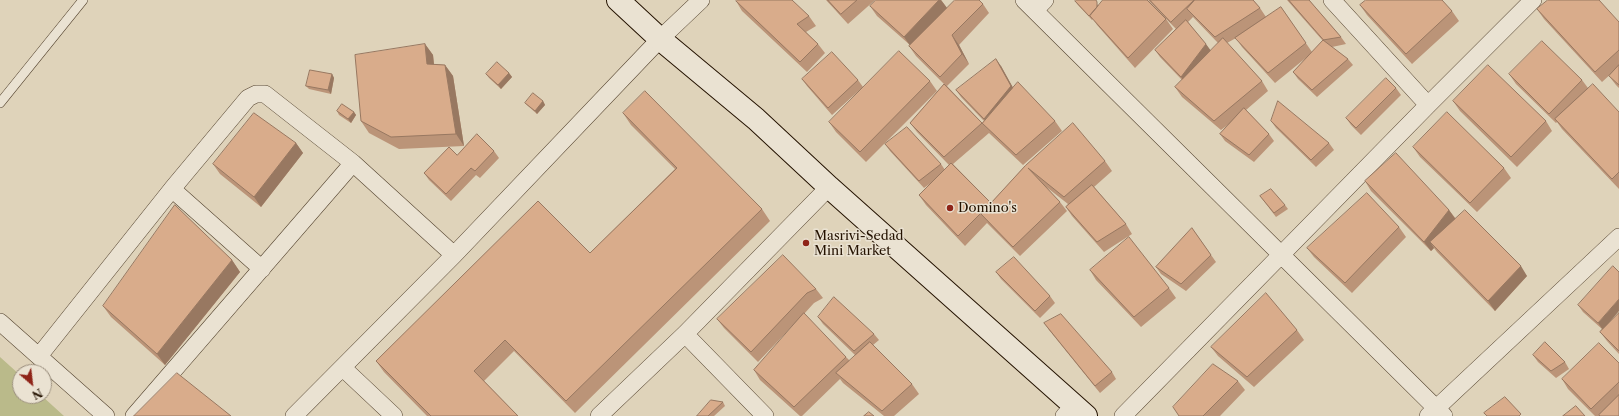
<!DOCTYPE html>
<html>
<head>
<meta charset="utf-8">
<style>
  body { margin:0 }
  #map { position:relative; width:1619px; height:416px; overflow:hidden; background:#dfd3ba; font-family:"Libre Caslon Text",serif }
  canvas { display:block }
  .north { position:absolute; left:12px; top:364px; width:40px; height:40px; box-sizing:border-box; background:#eae2d2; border:1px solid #9b8f7e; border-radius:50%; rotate:152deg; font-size:11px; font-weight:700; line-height:16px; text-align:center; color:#241200 }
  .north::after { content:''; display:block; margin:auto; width:14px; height:18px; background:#8f2418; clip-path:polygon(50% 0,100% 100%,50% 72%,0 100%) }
</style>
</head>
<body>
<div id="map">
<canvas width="1619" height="416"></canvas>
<div class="north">N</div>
</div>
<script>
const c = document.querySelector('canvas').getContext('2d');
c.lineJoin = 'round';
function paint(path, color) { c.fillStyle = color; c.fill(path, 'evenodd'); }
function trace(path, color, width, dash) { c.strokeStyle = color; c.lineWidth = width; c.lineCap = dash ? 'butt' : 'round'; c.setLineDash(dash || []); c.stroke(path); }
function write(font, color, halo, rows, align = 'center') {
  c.font = font + ' "Libre Caslon Text",serif'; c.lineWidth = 3; c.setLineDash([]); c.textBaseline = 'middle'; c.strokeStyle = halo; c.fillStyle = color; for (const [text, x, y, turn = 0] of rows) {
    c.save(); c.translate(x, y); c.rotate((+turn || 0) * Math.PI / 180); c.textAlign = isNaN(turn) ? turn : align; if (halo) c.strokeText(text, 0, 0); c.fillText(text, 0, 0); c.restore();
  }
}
paint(new Path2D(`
  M0,357L20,375V396H42L64,416H0Z`), '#baba8a');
const lane = new Path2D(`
  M0,103L83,0`);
const street = new Path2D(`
  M1024,0L1444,416
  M1332,0L1428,105
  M1035,10L1045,0
  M172,189L262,269
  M0,322L106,416
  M685,334L765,416
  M39,356L172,189L248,98L256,94H265L353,163L454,255
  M343,368L394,416
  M134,416L353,163
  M294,416L454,255L660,39L701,0
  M599,416L685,334L829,187
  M1064,416L1074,406
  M1123,416L1428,105L1533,0
  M1428,416L1619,237`);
const secondary = new Path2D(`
  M618,0L660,39L756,119L829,187L1086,416`);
trace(lane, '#53422e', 10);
trace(street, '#53422e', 18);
trace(secondary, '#241200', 24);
trace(lane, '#eae2d2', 9);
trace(street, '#eae2d2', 17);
trace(secondary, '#eae2d2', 22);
paint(new Path2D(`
  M826,0H875L848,24Z
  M876,0H941L947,8L983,4L989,13L959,45L969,64L947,86L982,123L984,121L961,97L956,90L1001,66L1013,88L1055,121L1062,131L1023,165L989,133L953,164L991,203L1025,166L1105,161L1112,171L1094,187L1126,224L1132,234L1104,252L1072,216L1066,207L1068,204L1045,186L1060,202L1067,211L1020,256L987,223L965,246L926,205L919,195L935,180L924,188L890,151L885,144L941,164L945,170L949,165L917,132L910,123L944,84L916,56L909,46L910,45L877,16L870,6Z
  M1148,0H1253L1260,8L1266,17L1281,7L1312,52L1323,41L1287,0H1309L1341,37L1346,44L1332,47L1348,59L1353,65L1317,97L1298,79L1293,72L1307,57L1275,83L1242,47L1236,38L1227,43L1262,81L1268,91L1246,110L1269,134L1274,141L1254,162L1225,141L1220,134L1229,124L1221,130L1182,97L1175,87L1182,80L1160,57L1155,50L1176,29ZM1193,17L1218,43L1211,51L1188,22Z
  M736,1L809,16L816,26L806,32L818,44L825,53L807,72L742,11Z
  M1075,1L1099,5L1166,19L1173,29L1135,68L1097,25L1093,19L1092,20L1078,5Z
  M1360,5L1452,11L1459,21L1412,64L1367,15Z
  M1537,9L1619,22V88L1616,85L1609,76L1613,72L1602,82L1544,19Z
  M425,44L433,55L434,64L445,65L453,76L464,146L399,149L369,133L361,121Z
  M509,73L512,77L501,89L489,78L486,74Z
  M332,74L334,78L331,94L309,89L306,86Z
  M1509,74L1582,80L1588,88L1619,112V189L1562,129L1557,122L1556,123L1516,84Z
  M802,79L858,80L863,87L832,115L807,86Z
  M930,81L937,91L866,162L836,132L829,122Z
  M1396,88L1401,95L1361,135L1351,125L1346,118Z
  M543,101L545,105L537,114L528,106L525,103Z
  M1453,101L1546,121L1552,131L1517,167L1460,111Z
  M337,111L354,112L356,115L351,123L339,115Z
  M623,113L762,209L770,221L575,413L514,351L484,381L518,416H427L384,372L376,361L590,253L675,169L631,125Z
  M1271,121L1329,143L1334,150L1316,167L1276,128Z
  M296,143L303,153L261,207L220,174L213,164Z
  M1413,147L1504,168L1511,178L1477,212L1420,157Z
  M494,151L499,158L480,178L476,175L451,201L429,180L424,173L457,155Z
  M1365,181L1449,210L1456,219L1527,276L1495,311L1437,252L1434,248L1431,251L1371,191Z
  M1260,196L1285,205L1288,209L1276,217Z
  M1399,227L1406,237L1352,293L1314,257L1307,248Z
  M1192,228L1216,262L1186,291L1161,274L1156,267Z
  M232,260L240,272L165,365L111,317L103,306Z
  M1090,270L1169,288L1176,298L1141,327L1096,280Z
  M996,272L1050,296L1055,303L1040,318L1001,279Z
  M816,289L823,298L814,303L804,314L846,357L850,361L856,356L823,324L818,317L874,334L879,340L873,345L912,384L919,394L894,416H884L843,383L840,379L802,416H800L760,380L754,370L801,317L758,362L724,328L717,319Z
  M1578,305L1604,328L1619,313V354L1607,341L1600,332L1602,329L1583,312Z
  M1044,323L1112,372L1116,379L1100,393L1049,330Z
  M1297,330L1304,340L1254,387L1218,356L1211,347Z
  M1533,355L1565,362L1569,369L1556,378L1538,362Z
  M1619,363V416H1595L1568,389L1562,379Z
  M1238,381L1245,390L1220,416H1179Z
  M723,402L725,406L714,416H697Z`), '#bb9478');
paint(new Path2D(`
  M939,0H941L947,8L911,47L904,37Z
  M952,35L959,45L969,64L962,54Z
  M425,44L433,55L435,75L427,64Z
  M1206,44L1211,51L1186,84L1181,77Z
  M996,59L1001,66L1016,93L989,126L984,119Z
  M445,65L453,76L464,146L456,134Z
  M509,73L512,77L501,89L498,85Z
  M332,74L334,78L331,94L328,90Z
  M543,101L545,105L537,114L535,111Z
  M354,112L356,115L351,123L348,119Z
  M296,143L303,153L261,207L254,197Z
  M1449,210L1456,220L1430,242L1434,248L1431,251L1424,242Z
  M232,260L240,272L165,365L157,354Z
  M1521,266L1527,276L1495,311L1488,301Z
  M1619,299V311L1603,330L1598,323Z`), '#987861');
const building = new Path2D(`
  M737,0H792L809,16L797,24L818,44L800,62L736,1Z
  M828,0H857L841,14Z
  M876,0H939L904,37L870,6Z
  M955,0H979L983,4L952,35L962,54L940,77L909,46Z
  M1076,0H1096L1097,2V7L1089,16L1075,1Z
  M1103,0H1147L1166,19L1128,58L1090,16Z
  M1150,0H1194L1171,22Z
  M1195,0H1253L1260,8L1215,37L1187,9Z
  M1289,0H1309L1341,37L1323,40L1348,59L1312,90L1293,72L1323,40Z
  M1366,0H1442L1452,11L1406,54L1360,5Z
  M1548,0H1599L1619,22V50L1595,72L1537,9Z
  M1281,7L1306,43L1268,73L1235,38Z
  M1186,20L1206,44L1181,77L1155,50Z
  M1223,38L1262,81L1214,121L1175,87Z
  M1542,41L1582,80L1549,114L1509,74Z
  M425,44L427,64L445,65L456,134L391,137L361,121L355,55Z
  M899,51L930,81L860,152L829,122Z
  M832,52L858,80L828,108L802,79Z
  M996,59L1011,86L984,119L956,90Z
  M497,62L509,73L498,85L486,74Z
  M1488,65L1546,121L1511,157L1453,101Z
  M1619,65V85L1609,76Z
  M310,70L332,74L328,90L306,86Z
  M1386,78L1396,88L1356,128L1346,118Z
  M1018,82L1055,121L1016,155L982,123L944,157L910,123L944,84L982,123Z
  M1593,84L1619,112V172L1612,179L1555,119Z
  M645,91L762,209L566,401L505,340L474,371L518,416H431L376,361L538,201L590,253L677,168L623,113Z
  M533,93L543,101L535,111L525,103Z
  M1278,101L1329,143L1311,160L1271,121Z
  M342,104L354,112L348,119L337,111Z
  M1244,108L1269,134L1249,155L1220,134Z
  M1447,112L1504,168L1470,203L1413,147Z
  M254,113L296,143L254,197L213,164Z
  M1073,123L1105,161L1064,197L1028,168L1060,202L1013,247L981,214L986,208L958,236L919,195L951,163L991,203L1025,166Z
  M907,127L941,164L919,181L885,144Z
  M477,134L494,151L475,171L471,168L446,194L424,173L449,147L457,155Z
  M1396,153L1449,210L1424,242L1365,181Z
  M1092,185L1126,224L1097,242L1066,207Z
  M1271,189L1285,205L1274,213L1260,196Z
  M1367,193L1399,227L1345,283L1307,248Z
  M175,205L232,260L157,354L103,306Z
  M1465,210L1521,266L1488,301L1430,242Z
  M1192,228L1211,255L1181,284L1156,267Z
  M1129,237L1169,288L1134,317L1090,270Z
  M783,255L816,289L807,293L751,352L717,319Z
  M1014,257L1050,296L1035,311L996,272Z
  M1613,266L1619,272V299L1598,323L1578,305Z
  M1266,293L1297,330L1247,377L1211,347Z
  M834,297L874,334L854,351L818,317Z
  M804,313L846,357L794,407L754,370Z
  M1619,313V351L1600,332Z
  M1061,314L1112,372L1095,386L1044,323Z
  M870,342L912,384L882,411L836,373Z
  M1545,342L1565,362L1551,371L1533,355Z
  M1599,343L1619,363V382L1591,409L1562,379Z
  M1213,364L1238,381L1203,416H1179L1173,407Z
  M177,373L231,416H134Z
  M1619,395V416H1600L1599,415Z
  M1505,397L1521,414L1519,416H1487L1484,413Z
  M711,400L723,402L708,416H697Z
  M1576,406L1585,416H1563Z
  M869,412L874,416H864Z`);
paint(building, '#d9ac8b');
trace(building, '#987861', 1);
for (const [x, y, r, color] of [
  [950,208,4,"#8f2418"],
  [806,243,4,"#8f2418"]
]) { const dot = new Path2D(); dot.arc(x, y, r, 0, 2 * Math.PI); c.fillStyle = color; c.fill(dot); trace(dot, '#eae2d2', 1.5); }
write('13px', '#241200', '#eae2d2', [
  ["Domino's",958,208],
  ["Masrivi-Sedad",814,236],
  ["Mini Market",814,251]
], 'left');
</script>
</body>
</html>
